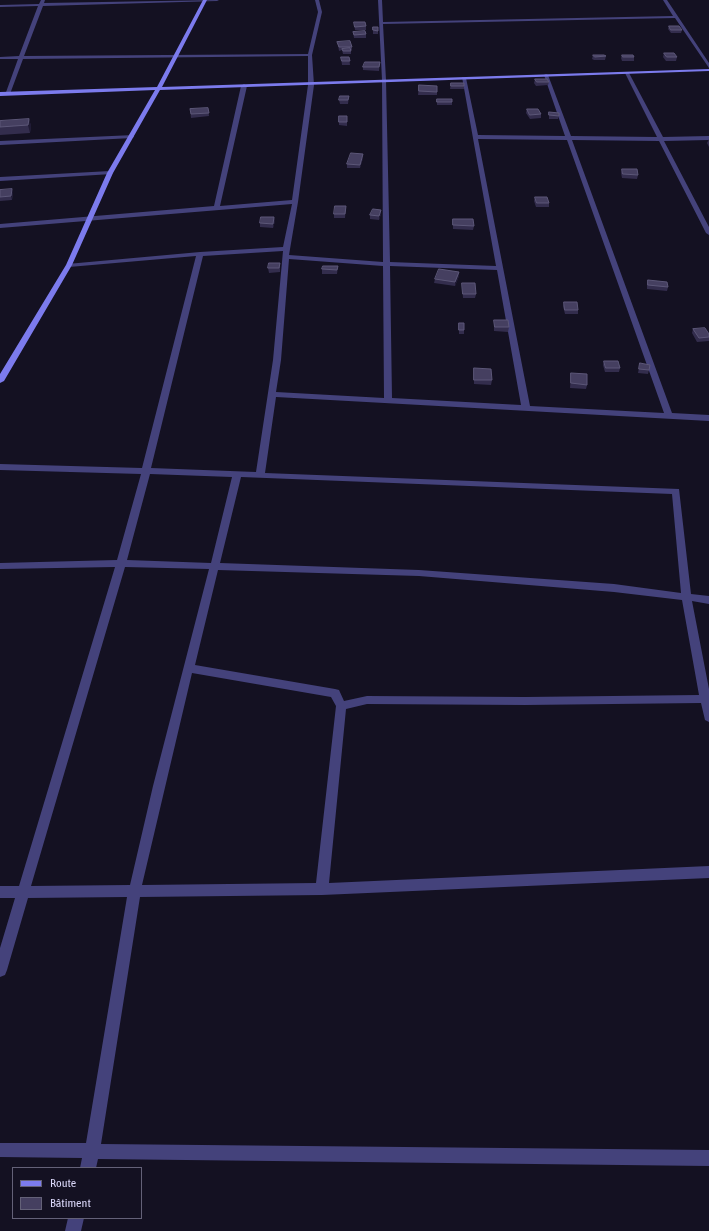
<!DOCTYPE html>
<html>
<head>
<meta charset="utf-8">
<style>
  body { margin:0 }
  #map { position:relative; width:709px; height:1231px; overflow:hidden; background:#141122; font-family:"Asap Condensed",sans-serif }
  canvas { display:block }
  .legend { position:absolute; left:12px; top:1167px; width:130px; height:52px; box-sizing:border-box; background:#141122; border:1px solid #646178; margin:0; padding:5px 7px; list-style:none; font-size:12px; color:#dbd8fa }
  .legend li { display:flex; align-items:center; gap:8px; height:20px }
  .legend b { width:20px; border:1px solid #646178 }
</style>
</head>
<body>
<div id="map">
<canvas width="709" height="1231"></canvas>
<ul class="legend">
<li><b style="height:5px;background:#7c7bed"></b>Route</li>
<li><b style="height:11px;background:#453f60"></b>Bâtiment</li>
</ul>
</div>
<script>
const c = document.querySelector('canvas').getContext('2d');
c.lineJoin = 'round';
function paint(path, color) { c.fillStyle = color; c.fill(path, 'evenodd'); }
function trace(path, color, width, dash) { c.strokeStyle = color; c.lineWidth = width; c.lineCap = dash ? 'butt' : 'round'; c.setLineDash(dash || []); c.stroke(path); }
paint(new Path2D(`
  M41,0H45L44,3L219,0L217,1L43,6L24,56L308,54L318,12L315,0H319L322,12L312,55L314,85L298,202L289,255L383,262L382,80L378,0H382L383,22L673,16L663,0H667L709,63V68L675,18L383,24L386,80L390,262L496,266L462,77L466,78L478,135L565,136L544,75L546,74L548,75L571,136L657,137L625,73L627,72L629,73L663,137L709,136V140L664,141L709,227V235L706,233L659,141L572,140L672,413L709,415V421L276,397L265,473L679,489L691,594L709,596V604L692,601L709,689V722L705,720L701,703L525,705L367,704L346,709L329,883L709,866V878L322,895L140,897L101,1144L709,1150V1166L98,1159L96,1168H80L82,1158L0,1157V1143H86L127,897L28,898L7,970L5,975L0,977V948L15,898H0V886H19L115,567L0,569V563L117,560L141,474L0,470V464L142,468L196,256L69,267L67,266V264L200,252L283,247L292,204L37,225L0,228V224L214,206L241,86L244,84L247,86L220,206L292,200L308,85V56L23,59L10,94L5,95L18,59H0V57L19,56L38,6L0,7V5L39,4ZM478,139L567,140L664,413L530,406ZM283,251L273,360L256,472L151,468L203,256ZM289,259L383,266L384,398L276,392L281,360ZM390,266L497,270L521,405L392,398ZM150,474L232,477L211,563L127,560ZM241,477L672,494L681,593L614,584L419,570L220,563ZM125,567L209,569L153,786L130,885L31,886ZM218,570L419,576L614,592L682,600L699,695L525,697L367,696L344,701L339,690L335,689L195,665ZM192,673L331,697L336,706L316,883L142,885Z
  M134,135V137L132,138L0,145V141Z
  M110,171L113,173L112,174L0,181V177Z
  M68,1218H84L81,1231H65Z`), '#44427b');
paint(new Path2D(`
  M203,0H207L162,87L709,69V71L160,90L113,173L72,265L4,381L0,383V374L66,265L107,173L155,90L0,96V92L157,87Z`), '#7c7bed');
paint(new Path2D(`
  M354,22L366,26V30H355Z
  M669,26L682,30L681,33H671L668,29Z
  M373,27H378V34H373Z
  M353,32L366,34V38H354Z
  M337,42L352,47V50H351V54H343L342,50L339,51L338,45Z
  M664,53L677,57L676,61H666L663,57Z
  M593,55L606,56L605,60H594L592,59Z
  M622,55L634,57V61H622L621,58Z
  M341,57H349L350,65H342Z
  M380,62L379,71L363,70V67Z
  M535,79L549,82L548,85L536,86L534,83Z
  M451,83L464,86V89H450Z
  M419,85L437,92V95H418Z
  M349,96L348,104H340L339,100Z
  M437,99L452,102V105H437Z
  M208,108L209,116L191,118L190,109Z
  M527,109L541,114V118L530,119L526,113Z
  M549,112L559,116L558,119H549Z
  M347,116V126L339,125V122Z
  M29,119L31,126L30,133L0,135V121Z
  M709,139V147L707,143Z
  M363,154V158L360,168H347V164Z
  M622,169L638,175L637,179L622,178L621,173Z
  M0,190L13,193L12,200L0,201Z
  M535,197L549,203V207H536L534,201Z
  M346,206L345,218H334V214Z
  M381,214L379,220L370,219V215Z
  M274,217L275,221L273,228L260,227V223Z
  M453,219L474,226L473,230L453,229Z
  M280,263V272L269,273L268,268Z
  M338,266L337,274H322V269Z
  M459,272V276L455,286L434,283L435,279Z
  M648,280L668,287L667,291L647,289V284Z
  M462,283L476,294L475,298H463Z
  M564,302L578,310V314H565L563,306Z
  M494,320L509,327L508,332L494,331Z
  M459,323L464,330V334H459Z
  M693,329L709,334V341L697,342L692,333Z
  M604,361L620,368L619,372H605L603,365Z
  M640,363L649,370L648,374L638,373Z
  M474,368L492,380L491,385L474,384Z
  M571,373L587,385L586,389L570,388Z`), '#332d4d');
paint(new Path2D(`
  M29,119L31,126L30,133L28,125Z
  M363,154V158L360,168V165Z
  M12,189L13,193L12,200L11,196Z
  M381,210V214L379,220V216Z
  M274,217L275,221L273,228V224Z
  M459,272V276L455,286V282Z`), '#1f1a34');
const building = new Path2D(`
  M354,22H365L366,26L355,27Z
  M669,26H679L682,30H671Z
  M373,27H378V31L373,30Z
  M365,31L366,34L354,35L353,32Z
  M350,41L352,47H339L337,42Z
  M350,48L351,51H343L342,49Z
  M664,53H674L677,57H667Z
  M593,55H604L606,56L595,57Z
  M622,55H633L634,57H623Z
  M341,57H349L350,61H342Z
  M365,62H380L379,67H363Z
  M535,79H547L549,82H537Z
  M451,83H464V86H451Z
  M419,85L437,86V92L419,91Z
  M340,96H349L348,100H339Z
  M437,99H452V102H437Z
  M208,108L209,113L191,114L190,109Z
  M527,109H538L541,114L530,115Z
  M549,112L559,113V116L549,115Z
  M339,116H347V122H339Z
  M29,119L28,125L0,127V121Z
  M351,153L363,154L360,165L347,164Z
  M622,169H637L638,175L623,174Z
  M12,189L11,196L0,197V190Z
  M535,197H547L549,203H537Z
  M335,206H346L345,214H334Z
  M373,209L381,210L379,216L370,215Z
  M261,217H274L273,224L260,223Z
  M453,219H473L474,226L453,225Z
  M269,263H280L279,268H268Z
  M323,266H338L337,270L322,269Z
  M439,269L459,272L455,282L435,279Z
  M648,280L667,282L668,287L648,285Z
  M462,283H475L476,294H463Z
  M564,302H577L578,310H565Z
  M494,320H508L509,327H495Z
  M459,323H464V330H459Z
  M705,328L709,334V337L699,338L693,329Z
  M604,361H618L620,368H606Z
  M640,363L650,365L649,370L639,369Z
  M474,368L491,369L492,380H474Z
  M571,373L587,374V385L571,383Z`);
paint(building, '#453f60');
trace(building, '#5c5778', 1);
</script>
</body>
</html>
